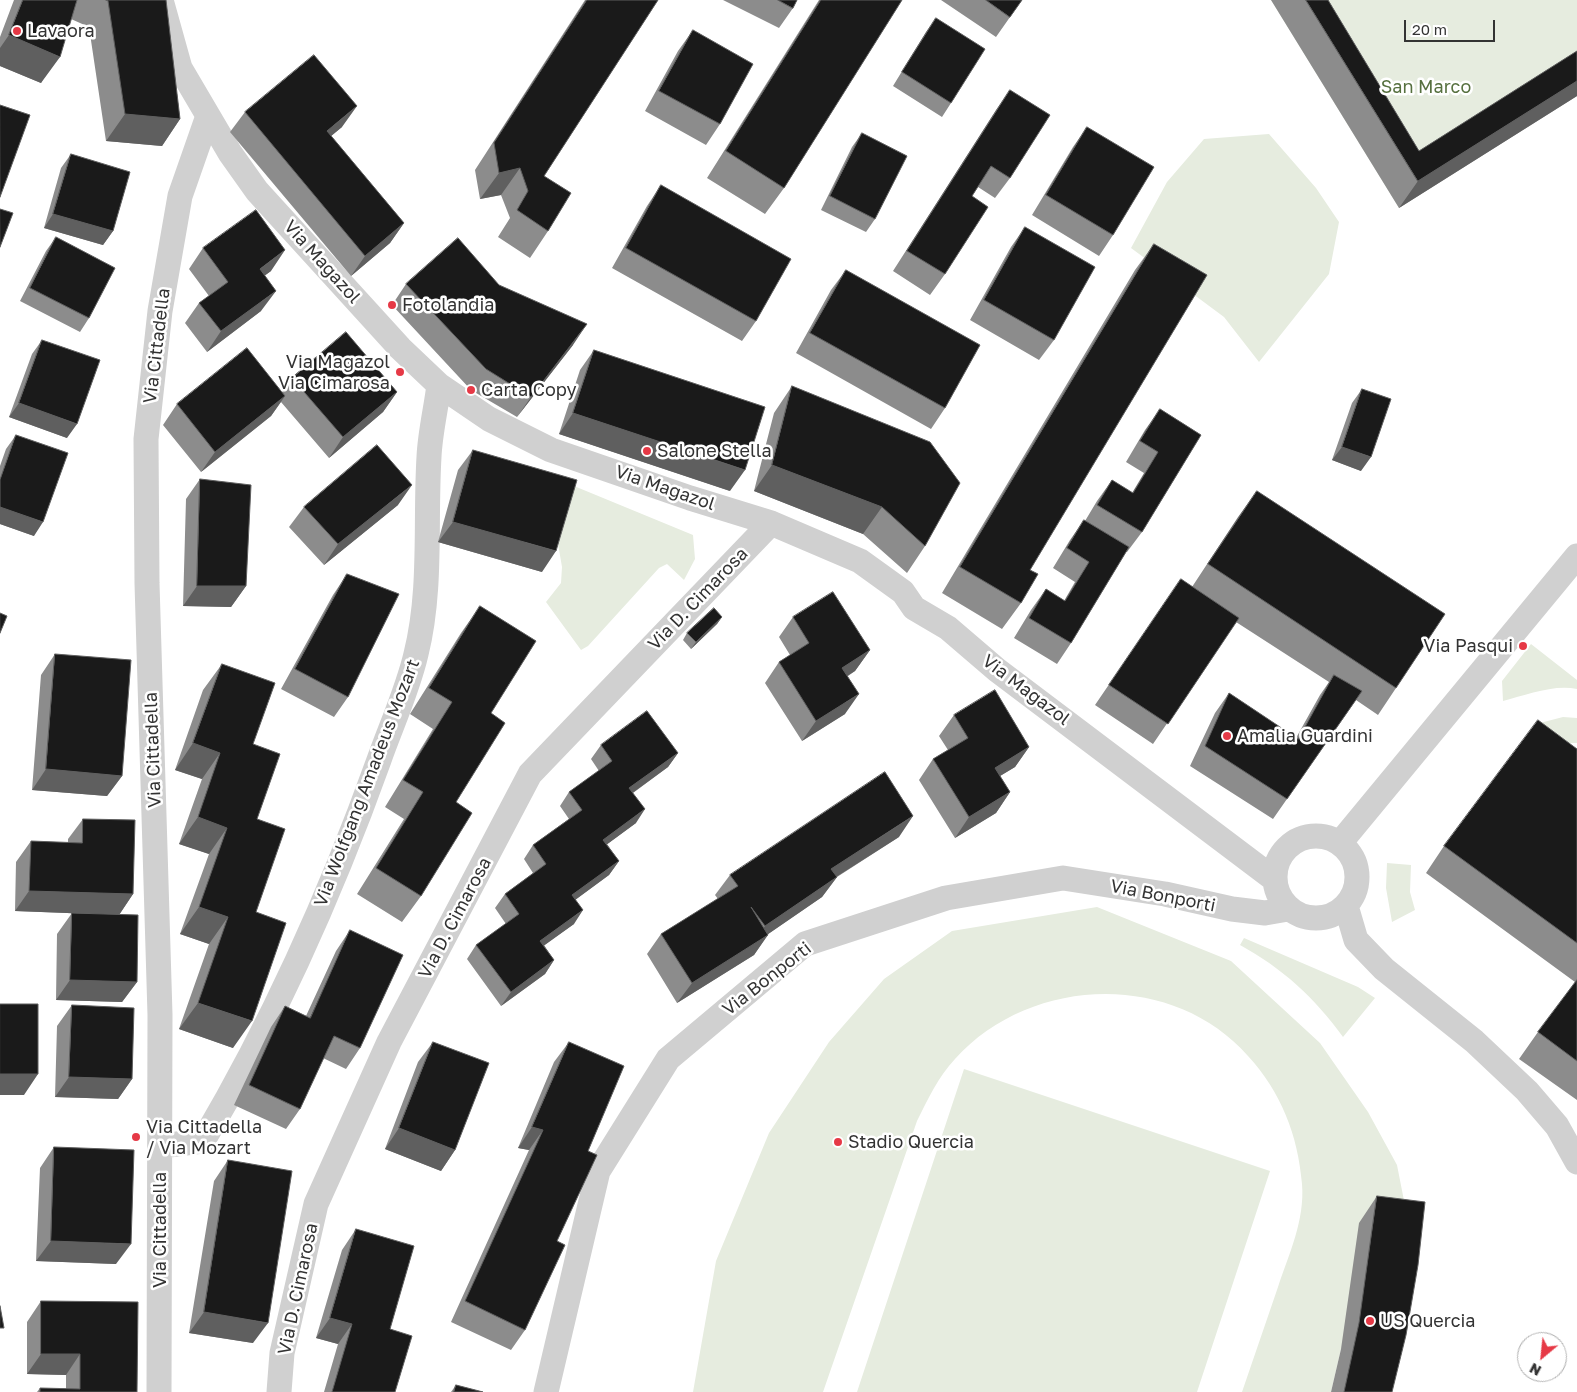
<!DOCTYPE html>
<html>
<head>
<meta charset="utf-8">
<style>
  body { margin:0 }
  #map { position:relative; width:1577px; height:1392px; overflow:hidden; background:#fff; font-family:"Golos Text",sans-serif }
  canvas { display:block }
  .north { position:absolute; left:1517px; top:1332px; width:50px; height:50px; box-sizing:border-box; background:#fff; border:1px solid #adadad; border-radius:50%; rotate:208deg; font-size:14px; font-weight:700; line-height:20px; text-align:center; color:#333 }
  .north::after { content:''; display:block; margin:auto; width:18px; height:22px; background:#e63946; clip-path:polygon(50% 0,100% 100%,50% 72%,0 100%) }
  .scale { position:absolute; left:1404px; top:20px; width:91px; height:22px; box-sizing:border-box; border:2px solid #333; border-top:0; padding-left:6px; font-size:15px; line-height:18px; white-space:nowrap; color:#333; -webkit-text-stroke:4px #fff; paint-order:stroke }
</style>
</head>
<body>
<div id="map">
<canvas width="1577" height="1392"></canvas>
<div class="north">N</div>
<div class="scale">20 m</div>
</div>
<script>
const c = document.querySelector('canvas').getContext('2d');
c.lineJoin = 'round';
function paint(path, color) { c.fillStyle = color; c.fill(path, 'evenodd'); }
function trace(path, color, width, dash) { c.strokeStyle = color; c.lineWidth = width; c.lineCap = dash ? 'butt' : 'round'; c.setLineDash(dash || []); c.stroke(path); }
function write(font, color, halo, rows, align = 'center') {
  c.font = font + ' "Golos Text",sans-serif'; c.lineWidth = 5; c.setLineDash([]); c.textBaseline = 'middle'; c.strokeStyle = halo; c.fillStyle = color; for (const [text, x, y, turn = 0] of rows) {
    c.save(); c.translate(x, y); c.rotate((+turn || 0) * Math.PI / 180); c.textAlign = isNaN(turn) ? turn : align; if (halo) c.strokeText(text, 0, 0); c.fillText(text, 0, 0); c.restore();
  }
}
paint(new Path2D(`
  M1271,0H1577V94L1399,208Z
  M1269,134L1316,188L1339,222L1329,274L1259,362L1224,317L1131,248L1167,182L1204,139Z
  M574,486L693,535L695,559L684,580L667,564L659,568L588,646L581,650L546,602L561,583L562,567L557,538Z
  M1531,644L1577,680V689C1554,684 1526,695 1503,701L1502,681Z
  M1563,717L1577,718V743H1560L1536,724Z
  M1387,863L1411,865L1410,892L1415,910L1392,922L1386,888Z
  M1097,907L1231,961L1320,1043L1368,1112L1397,1165L1408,1221L1341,1349L1331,1392H1242C1254,1357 1266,1322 1278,1287C1289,1254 1305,1220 1302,1184C1298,1135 1281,1092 1248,1056C1172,970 1030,976 955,1059C938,1077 928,1099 917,1121L823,1392H693L716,1261L769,1133L829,1042L884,979L952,931Z
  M1244,938L1358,987L1375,998L1343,1037C1315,998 1282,968 1240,945Z
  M964,1069L1270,1171L1197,1392H857Z`), '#e6ecdf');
trace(new Path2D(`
  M161,0L180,68L230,153L257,191L400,348L439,385L489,419L551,450L690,498L771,523L860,561L903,592L914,608L948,628L997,670L1274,879
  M1275 877a41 41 0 1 1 82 0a41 41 0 1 1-82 0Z
  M1340,843L1577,556
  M1346,906L1356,940L1384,969L1474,1041L1527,1091L1557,1126L1577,1162
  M160,1146L203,1141C274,1021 332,891 379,760C391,726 408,689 416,654C432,590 425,522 429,457C430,433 436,409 439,385
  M159,1392L160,1015L147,583L146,439L160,311L180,196L208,116
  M279,1392L282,1353L316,1204L389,1042L530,774L771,523
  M546,1392L598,1171L668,1059L805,944L946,898L1063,878L1165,894L1232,909L1265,913L1288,909`), '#d0d0d0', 25);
paint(new Path2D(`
  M14,0H166L180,119L162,146L106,141L89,27L71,19L41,83L0,66V37Z
  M585,0H658L544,176L548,231L530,258L498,237L510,218L501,195L480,199L475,170Z
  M723,0H797L793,8L779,28Z
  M819,0H902L784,188L765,214L707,178Z
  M941,0H1022L996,37Z
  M1271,0H1328L1419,151L1577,51V96L1399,208Z
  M936,18L951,103L942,117L893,86L926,32Z
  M693,30L720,124L706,145L645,111L678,51Z
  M1010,90V178L995,198L978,187L972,196L945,274L930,295L893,271L996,110Z
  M245,112L342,127L331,136L404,223L390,243L351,276L230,132Z
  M1087,127L1113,235L1099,256L1032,215L1073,147Z
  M862,133L875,219L866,232L821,210L852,147Z
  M71,154L113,231L103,245L44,228L61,168Z
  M661,185L756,321L742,341L612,268L647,206Z
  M1025,227L1054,340L1039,360L970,320L1011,247Z
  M56,237L89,318L80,332L20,301L46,251Z
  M1154,244L1030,570L1021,603L1002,629L942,593L1135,270Z
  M203,248L271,271L264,276L261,311L207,352L185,323L199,303L209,296L189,269Z
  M846,270L945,408L931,429L796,353L831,290Z
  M406,284L499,285L573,345L517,417L471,390L392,305Z
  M42,340L67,438L9,417L32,354Z
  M594,350L730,491L559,434L580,370Z
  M292,378L397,392L383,412L329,458L281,402L271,416L201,472L163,425L177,404L282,392Z
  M792,386L925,546L907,573L863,534L754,491L774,413Z
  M1362,389L1361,471L1332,460L1352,403Z
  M1160,409L1201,435L1142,532L1127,552H1126L1071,643L1057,664L1014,638L1031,610L1046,589L1064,601L1075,582L1053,568L1070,540L1084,520L1085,521L1097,501L1112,480L1132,493L1144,473L1126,462L1145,430Z
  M16,435L34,536L0,524V466L6,449Z
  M473,450L542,572L438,542L458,470Z
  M200,479L246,586L231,607L183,606L186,499Z
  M1257,491L1396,688L1378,715L1356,700L1273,819L1190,766L1215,713L1229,693L1296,738L1320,695L1329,682L1236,622L1153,744L1095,705L1181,579L1192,587L1238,517Z
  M398,505L324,565L289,527L304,507Z
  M347,574L348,697L334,717L281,689L333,595Z
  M480,606L491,713L456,802L421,896L402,922L357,894L404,819L385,807L433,729L410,714L461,633Z
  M722,617L717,624L691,649L683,640L687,633Z
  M793,617L870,650L855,671L848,676L845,714L802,741L765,683L779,662L790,655L779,637Z
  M55,654L122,776L107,796L32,790L41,675Z
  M222,664L253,744L257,819L256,912L233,1048L179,1029L209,944L180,934L209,854L179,844L202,779L175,770L203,690Z
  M954,715L1029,747L1015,767L1000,776L1010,792L996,813L955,838L919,780L933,759L948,750L939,736Z
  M601,745L678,753L668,767L633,793L636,823L607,844L619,861L609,875L576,899L574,924L544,945L554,960L545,974L501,1006L467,959L476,945L506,924L495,908L505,894L533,873L524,859L533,845L569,819L560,806L569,792L599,771L591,759Z
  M1577,749V1100L1519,1059L1538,1032L1575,982L1426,873L1444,846Z
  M83,819L133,894L119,915L15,911L16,862L31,841L68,843V839Z
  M899,837L837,877L822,897L768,934L754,955L677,1003L647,954L661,934L718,899L715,895L730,875Z
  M72,913L137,982L122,1002L56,1000L57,934Z
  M350,930L360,1048L346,1069L323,1058L300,1109L286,1129L234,1105L271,1027L285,1006L306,1016L336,951Z
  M72,1005L132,1079L118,1099L55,1097L57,1026Z
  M433,1042L455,1150L441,1171L385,1149L418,1062Z
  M569,1042L588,1151L525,1330L511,1350L451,1322L529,1150L518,1148L554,1062Z
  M54,1147L116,1264L36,1261L40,1168Z
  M228,1160L253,1343L189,1333L214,1181Z
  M1377,1196L1392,1392H1331L1341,1349L1359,1223Z
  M356,1229L390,1329L395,1392H324L338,1344L316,1338L342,1250Z
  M41,1301L137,1392H37L40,1388L66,1389V1375L27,1374V1322Z
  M456,1385L483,1392H451Z`), '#8c8c8c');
paint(new Path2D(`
  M9,35L60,57L41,83L0,66V48Z
  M1577,81V96L1399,208L1418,181Z
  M357,106L342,127L313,151L327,131Z
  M125,114L180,119L162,146L106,141Z
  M520,168L501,195L480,199L499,173Z
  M53,214L113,231L103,245L44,228Z
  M404,223L390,243L351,276L365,256Z
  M285,250L271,271L245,290L260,269Z
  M276,291L261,311L207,352L221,331Z
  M587,324L573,345L517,417L531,397Z
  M397,392L383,412L329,458L343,437Z
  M285,396L271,416L201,472L215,452Z
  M19,403L77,424L67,438L9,417Z
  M573,413L745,470L730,491L559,434Z
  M1342,447L1371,457L1361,471L1332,460Z
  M772,465L882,507L863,534L754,491Z
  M412,485L398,505L324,565L338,544Z
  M0,507L43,522L34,536L0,524Z
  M453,522L556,551L542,572L438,542Z
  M197,586H246L231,607L183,606Z
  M722,617L717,624L691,649L696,642Z
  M870,650L855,671L828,688L842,668Z
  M859,694L845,714L802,741L816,721Z
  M193,743L220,753L202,779L175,770Z
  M1029,747L1015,767L980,788L995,768Z
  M678,753L668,767L620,802L629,788Z
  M46,769L122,776L107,796L32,790Z
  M1010,792L996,813L955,838L969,817Z
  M645,809L636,823L594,854L603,840Z
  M913,816L899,837L817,889L831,869Z
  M198,817L227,828L209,854L179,844Z
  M619,861L609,875L563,909L572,895Z
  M837,877L822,897L761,939L768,935L754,955L677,1003L692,983L751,945L765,926Z
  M29,891L133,894L119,915L15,911Z
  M199,907L228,917L209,944L180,934Z
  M583,910L574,924L531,955L540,941Z
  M554,960L545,974L501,1006L511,992Z
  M70,980L137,982L122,1002L56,1000Z
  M198,1003L252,1021L233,1048L179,1029Z
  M0,1074H38L24,1095H0Z
  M69,1077L132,1079L118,1099L55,1097Z
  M532,1127L543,1130L529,1150L518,1148Z
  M399,1128L455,1150L441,1171L385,1149Z
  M51,1241L131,1244L116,1264L36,1261Z
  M204,1312L268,1323L253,1343L189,1333Z
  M330,1318L352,1324L338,1344L316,1338Z
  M41,1354H80L66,1375L27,1374Z`), '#5f5f5f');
const building = new Path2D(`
  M23,0H77L60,57L9,35Z
  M106,0H166L180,119L125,114L108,1Z
  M587,0H658L544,176L571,193L548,231L517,210L528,191L520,168L499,173L494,143Z
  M778,0H797L793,8Z
  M821,0H902L784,188L726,151Z
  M986,0H1022L1010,17Z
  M1306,0H1328L1419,151L1577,51V81L1418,181Z
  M936,18L985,49L951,103L902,72Z
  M693,30L753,64L720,124L659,91Z
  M314,55L357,106L327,131L404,223L365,256L245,112Z
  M1010,90L1050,115L1010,178L991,166L972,196L988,207L945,274L907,251Z
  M0,105L30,115L0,197Z
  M1087,127L1154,167L1113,235L1046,195Z
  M862,133L907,156L875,219L830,196Z
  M71,154L130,172L113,231L53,214Z
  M661,185L791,259L756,321L626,248Z
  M0,209L13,213L0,247Z
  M256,210L285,250L260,269L276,291L221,331L199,303L228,282L203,248Z
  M1025,227L1095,267L1054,340L984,300Z
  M56,237L115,268L89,318L30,288Z
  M458,238L499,285L587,324L531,397L486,369L406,284Z
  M1154,244L1207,275L1030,570L1038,574L1021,603L960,567Z
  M846,270L980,345L945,408L810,333Z
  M346,332L397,392L343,437L292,378Z
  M42,340L100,360L77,424L19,403Z
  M247,348L285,396L215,452L177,404Z
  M594,350L765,407L745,470L573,413Z
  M792,386L930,442L960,483L925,546L882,507L772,465Z
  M1362,389L1391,399L1371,457L1342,447Z
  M1160,409L1201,435L1142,532L1097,505L1112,480L1133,493L1158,452L1140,441Z
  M16,435L68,453L43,522L0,507V480Z
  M377,445L412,485L338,544L304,507Z
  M473,450L577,480L556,551L453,522Z
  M200,479L251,485L246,586H197Z
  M1257,491L1445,614L1396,688L1208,564Z
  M1084,520L1129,547L1071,643L1029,618L1046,589L1065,601L1089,562L1067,548Z
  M347,574L399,594L348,697L295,669Z
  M1181,579L1239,618L1168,724L1109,685Z
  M833,592L870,650L842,668L859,694L816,721L779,662L809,643L793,617Z
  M480,606L536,641L491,713L505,723L456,802L472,813L421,896L376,868L423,792L403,780L452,702L429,688Z
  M714,608L722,617L696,642L687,633Z
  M0,613L7,616L0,633Z
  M55,654L131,660L122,776L46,769Z
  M222,664L275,683L253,744L280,754L257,819L285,829L256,912L286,923L252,1021L198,1003L228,917L199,907L227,828L198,817L220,753L193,743Z
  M1334,675L1362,691L1287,799L1205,746L1229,693L1298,739Z
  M995,690L1029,747L995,768L1010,792L969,817L933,759L968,738L954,715Z
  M647,711L678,753L629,788L645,809L603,840L619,861L572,895L583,910L540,941L554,960L511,992L476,945L519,914L505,894L546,864L533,845L582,810L569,792L612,761L601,745Z
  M1538,720L1577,749V943L1444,846Z
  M885,772L913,816L831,869L837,877L765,926L751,907L768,935L692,983L661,934L738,886L730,875Z
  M83,819L135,820L133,894L29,891L31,841L82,843Z
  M72,913L138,915L137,982L70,980Z
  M350,930L403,955L360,1048L334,1036L300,1109L249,1085L285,1006L310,1018Z
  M1577,980V1061L1538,1032Z
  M0,1004H38V1074H0Z
  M72,1005L134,1008L132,1079L69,1077Z
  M433,1042L489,1063L455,1150L399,1128Z
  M569,1042L624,1066L588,1151L597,1155L557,1241L565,1245L525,1330L465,1301L543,1130L532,1127Z
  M54,1147L134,1150L131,1244L51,1241Z
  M228,1160L292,1171L268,1323L204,1312Z
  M1377,1196L1425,1202L1418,1265L1406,1335L1392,1392H1344L1359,1323Z
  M356,1229L414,1246L390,1329L412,1336L395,1392H332L352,1324L330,1318Z
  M41,1301L138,1302L137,1392H40V1388L80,1389V1354H41Z
  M0,1306L4,1328H0Z
  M456,1385L483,1392H454Z`);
paint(building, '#1a1a1a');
trace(building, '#5f5f5f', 1);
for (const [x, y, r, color] of [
  [17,31,5,"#e63946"],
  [392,305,5,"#e63946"],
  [400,372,5,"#e63946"],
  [471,390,5,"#e63946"],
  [647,451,5,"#e63946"],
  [1523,646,5,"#e63946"],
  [1227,736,5,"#e63946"],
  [136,1137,5,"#e63946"],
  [838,1142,5,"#e63946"],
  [1370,1321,5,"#e63946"]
]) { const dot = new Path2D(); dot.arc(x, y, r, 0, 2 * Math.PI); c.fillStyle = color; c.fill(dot); trace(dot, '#fff', 2); }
write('18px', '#333', '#fff', [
  ["Lavaora",27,31],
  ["Fotolandia",402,305],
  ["Via Magazol",390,362,"right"],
  ["Via Cimarosa",390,383,"right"],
  ["Carta Copy",481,390],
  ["Salone Stella",657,451],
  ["Via Pasqui",1513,646,"right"],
  ["Amalia Guardini",1237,736],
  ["Via Cittadella",146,1127],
  ["/ Via Mozart",146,1148],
  ["Stadio Quercia",848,1142],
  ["US Quercia",1380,1321]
], 'left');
write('18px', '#56703f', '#fff', [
  ["San Marco",1426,87]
]);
write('18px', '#333', '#fff', [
  ["Via Magazol",322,262,48],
  ["Via Cittadella",157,346,-83],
  ["Via Magazol",665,488,19],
  ["Via D. Cimarosa",698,599,-46],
  ["Via Magazol",1026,690,37],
  ["Via Cittadella",153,750,-92],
  ["Via Wolfgang Amadeus Mozart",367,783,-69],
  ["Via Bonporti",1163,896,11],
  ["Via D. Cimarosa",455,918,-62],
  ["Via Bonporti",767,979,-38],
  ["Via Cittadella",160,1230,-90],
  ["Via D. Cimarosa",298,1289,-78]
]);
</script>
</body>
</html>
